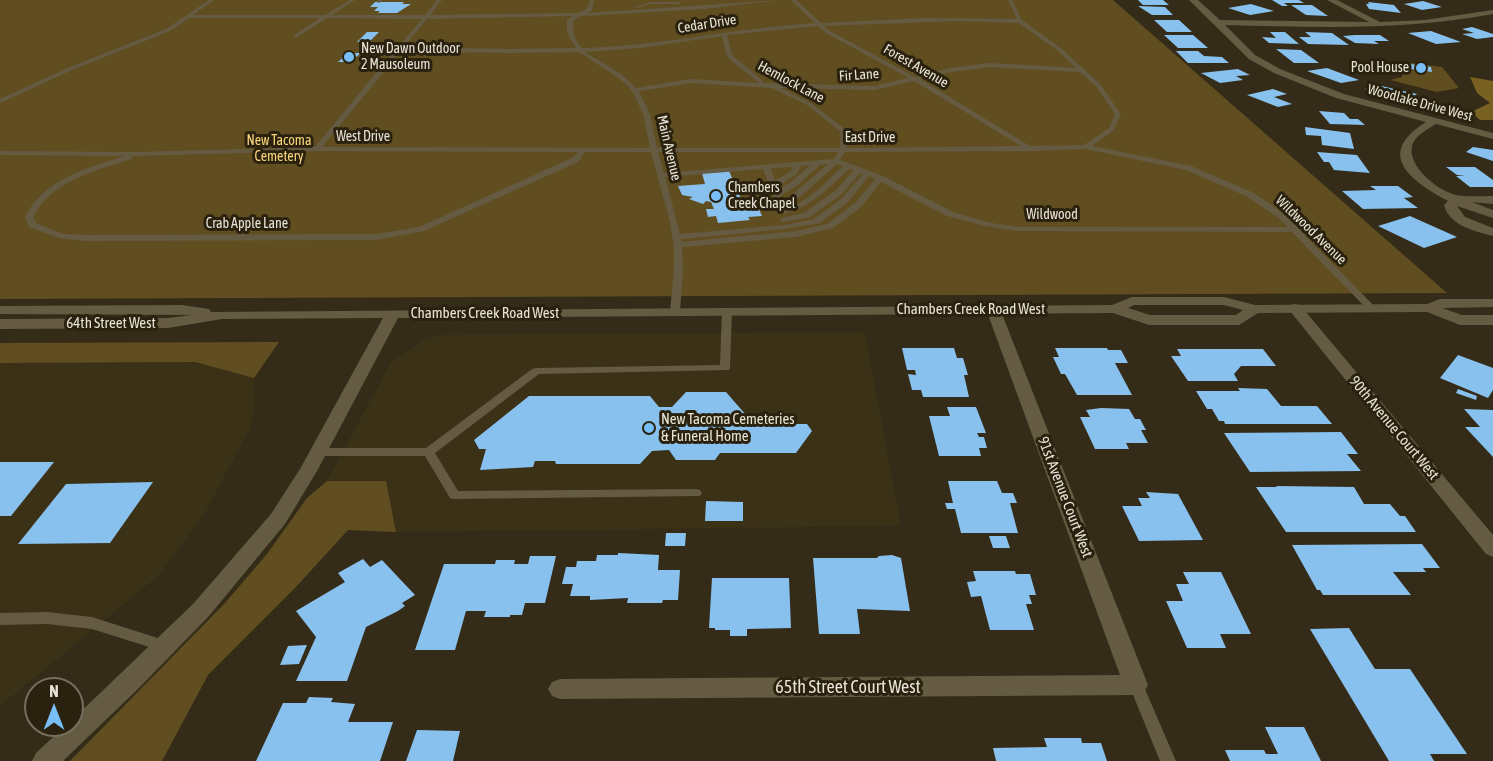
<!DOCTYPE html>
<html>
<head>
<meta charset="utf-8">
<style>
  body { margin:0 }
  #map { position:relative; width:1493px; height:761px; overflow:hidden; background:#342c18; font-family:"Asap Condensed",sans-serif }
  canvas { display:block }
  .north { position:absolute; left:24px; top:677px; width:60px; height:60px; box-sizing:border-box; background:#2a220e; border:2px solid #766f5e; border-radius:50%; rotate:0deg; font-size:16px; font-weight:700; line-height:24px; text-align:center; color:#e8e3d7 }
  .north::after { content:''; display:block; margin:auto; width:21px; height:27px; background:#78bff7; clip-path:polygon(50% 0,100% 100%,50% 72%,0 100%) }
</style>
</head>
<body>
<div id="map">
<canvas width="1493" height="761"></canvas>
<div class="north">N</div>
</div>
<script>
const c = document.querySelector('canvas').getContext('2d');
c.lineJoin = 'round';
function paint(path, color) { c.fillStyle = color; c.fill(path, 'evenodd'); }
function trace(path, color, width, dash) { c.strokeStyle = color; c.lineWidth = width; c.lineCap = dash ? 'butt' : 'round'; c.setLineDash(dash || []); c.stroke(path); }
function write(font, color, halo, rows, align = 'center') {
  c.font = font + ' "Asap Condensed",sans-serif'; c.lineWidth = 6; c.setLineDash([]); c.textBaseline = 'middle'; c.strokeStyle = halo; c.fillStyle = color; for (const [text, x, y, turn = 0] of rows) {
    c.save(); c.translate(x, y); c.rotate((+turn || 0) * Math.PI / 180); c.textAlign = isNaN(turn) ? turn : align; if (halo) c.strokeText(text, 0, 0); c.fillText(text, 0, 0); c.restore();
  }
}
paint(new Path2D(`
  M865,332L901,526L396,532L386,481H327L391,362L426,339L440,335Z
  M195,362L254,378L255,408L250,428L205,513L158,576L0,706V363Z`), '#3b3116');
paint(new Path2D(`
  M0,0H1113L1447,293L0,299Z
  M1404,62L1442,67L1459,88L1437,92L1390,80L1402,77Z
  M279,342L254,378L195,362L0,363V343Z
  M327,481H386L396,532L348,530L295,588L208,675L162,761H70L225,603L267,554L307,498Z`), '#604e21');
paint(new Path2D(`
  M1470,77L1493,81V120H1480L1471,112L1490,103L1477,93Z`), '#796121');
paint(new Path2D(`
  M1138,0H1163L1169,5H1143Z
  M1272,0H1299L1304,3H1284L1288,6H1282Z
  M1423,1L1442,7L1422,10L1404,4Z
  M375,2H404L402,4H411L397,13H378L380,11H374L378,7H370Z
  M1368,2L1394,5L1401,13L1369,9L1366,4H1369Z
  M1251,4L1274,11L1250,15L1228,8Z
  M1291,5H1312L1328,16L1306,15Z
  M1138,6L1165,7L1173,15H1152Z
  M1154,20H1179L1192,32H1167Z
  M1472,27L1493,34V37L1477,39L1462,34L1474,33L1462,29Z
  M1431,31L1461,42L1436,44L1408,33Z
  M367,32H379L369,42H357Z
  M1270,32H1285L1299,44L1269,43L1262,37L1276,38Z
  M1305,32L1332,33L1349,45L1308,44L1299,37H1311Z
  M1164,35H1193L1208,48H1178Z
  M1355,35H1380L1389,41H1374L1379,44L1355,43L1343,36Z
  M1276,49L1301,50L1319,63H1294Z
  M1176,51H1198L1204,56L1222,57L1229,63H1188Z
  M348,53H361L350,62H338Z
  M1410,64L1431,67L1432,72L1411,69Z
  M1327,68L1359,80L1341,83L1307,71Z
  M1238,69L1250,75L1236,76L1243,80L1220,83L1201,73Z
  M1374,84L1394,89L1417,94L1405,102L1365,89Z
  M1273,89L1287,94L1274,97L1292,104L1278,107L1247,95Z
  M1319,111L1344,113L1350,119H1358L1365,125L1330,124Z
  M1305,127L1350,133L1354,149L1322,145L1321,136L1306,135Z
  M1473,147L1493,150V161L1466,152Z
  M1317,152L1357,155L1370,173L1334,170L1329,162H1324Z
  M1446,167H1475L1493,180V187H1470L1456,176H1465L1457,175Z
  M729,171L743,203L756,202L762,216L748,217L750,220L718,223L716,216L708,217L706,209H714L711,202L706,201L703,204L689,199L693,197L682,195L678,186L705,184L702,173Z
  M1370,186H1398L1413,197L1404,198L1418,208L1363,209L1342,191L1376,190Z
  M1410,216L1457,237L1424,248L1378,226Z
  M902,348H954L957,358H963L968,375H964L969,397H923L921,390H912L908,374L916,375L915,370H907Z
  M1055,348H1107L1108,350H1121L1128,363H1115L1132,395H1077L1065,374H1061L1053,357H1059Z
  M1177,349H1263L1276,366H1241L1234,374L1238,381H1188L1171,356H1181Z
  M1458,355L1493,368V390L1488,398L1440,378Z
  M1238,388L1267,389L1281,406H1317L1332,424H1225L1224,421H1219L1212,409H1207L1196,391H1240Z
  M1458,389L1477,396L1476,400L1456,393Z
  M686,392H726L746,415H770L778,424H807L812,431L796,453H720L715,460H676L669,450L652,451L640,464H556L555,461H535L533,467L480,470L486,449H479L474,440L529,396H650L659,407H672Z
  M947,407H976L986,433H977L979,437H984L987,448H979L981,456H939L929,416H950Z
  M1101,408L1129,409L1135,419H1140L1146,430H1141L1148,443H1126L1129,449H1095L1080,417H1090L1086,410Z
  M1464,409L1493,410V457L1465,427H1480Z
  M1341,432L1358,454H1347L1361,471L1250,472L1224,433Z
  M0,462H54L11,516H0Z
  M948,481H997L1002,493H1013L1017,503H1010L1018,533H961L955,509H947L945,503H953Z
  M153,482L110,543L18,544L66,484Z
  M1276,486L1354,487L1364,504H1390L1400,516H1405L1416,532H1286L1256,487H1277Z
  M1146,492L1178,494L1203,540L1139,541L1122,506H1142L1138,498H1150Z
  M706,501L743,502V521H705Z
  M666,533H686L685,546H665Z
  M989,536H1006L1010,548H993Z
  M1422,544L1440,568H1423L1426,572H1393L1411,595H1323L1320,590H1317L1292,545Z
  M618,553L659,555L658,570H680L678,600H663L662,603H627L628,598L590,600V596H570L573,584H562L566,567H576L577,561H596L597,555H618Z
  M892,555L901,558L910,611L857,609L860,634H819L813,558H877L879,556Z
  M530,556H556L545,603H525L522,615H510V617H484L486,611H466L455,650H415L444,564H495L496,560H515L514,564H528Z
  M363,559L370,567L382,560L415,595L402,603L405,606L398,611L366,627L347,681H296L316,637L296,611L345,582L338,573Z
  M973,571H1015L1016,574H1030L1036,595H1029L1032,604H1026L1034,630H990L981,596L971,597L967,582L976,581Z
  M1183,572H1221L1251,634H1220L1226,648H1187L1166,601H1183L1176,584H1189Z
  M712,578H789L791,628L747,629V636H730V630H715V628H709Z
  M1349,628L1375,669H1410L1467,754H1430L1434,761H1389L1310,629Z
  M307,645L299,664L280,665L288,646Z
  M309,697L333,698L331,702L355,704L348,722H393L380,761H256L283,703H306Z
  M1265,727H1304L1321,761H1230L1225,750H1264L1266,754H1278Z
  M417,730L460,731L453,761H406Z
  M1044,738H1081L1082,743H1101L1107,761H996L993,748L1047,747Z`), '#88c1ee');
paint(new Path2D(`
  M209,0H214L193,15H325L350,0H355L332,15H425L437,0H442L430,15L579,13L587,9L590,0H594L592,10L588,13L780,0L705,9L581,16L573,21C573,32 574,40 582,48C660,46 737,28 815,23L791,0H796L821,23L926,18L1017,19L1008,0H1012L1022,20L1062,49L1100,84L1121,114L1114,130L1092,146L1191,166L1254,193L1283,213L1376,308L1371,311L1368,310L1292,232L1017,231L985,226L947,216L881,182L861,207L833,228L796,237L682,247L683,271L680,311L675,314L670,311L674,271V247L670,222L651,152H585L578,162L424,231L377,240L84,241L59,238L29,227L25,217C44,179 87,168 125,156L0,155V151L138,152L315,147L395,50V48L398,47L422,19L327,18L296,38L294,35L320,18H189L170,31L72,70L0,103V99L68,68L166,29ZM573,16L567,20V33L576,48L509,49L404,47L427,19ZM957,21L1019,23L1058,51L1076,68L990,63L951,68L915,77L830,31L824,26ZM818,26L826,33L909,78L874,86L763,83V81L732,55L727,35ZM722,36L727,57L759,83L691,79L636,88L621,74L585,52L640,48ZM401,51L509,53L579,52L617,77L627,85L634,94L643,114L650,148L322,147ZM990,67L1080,72L1096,86L1115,114L1109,128L1084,145L1030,146L920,79L951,72ZM914,81L1021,146L847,148L846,130L811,103L780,88L874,90ZM691,83L772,88L807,105L841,132L840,148H657L650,114L639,91ZM1086,149L1186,170L1248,197L1277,217L1288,227H1017L986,222L953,212L883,176L840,160L845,152L1031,151ZM317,151L578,152L572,158L419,227L377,234L84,235L63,234L36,223L33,217C51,181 96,170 132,159V156ZM658,152H838L834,159L664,173ZM828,164L786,200L783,201L781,195L797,186L820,165ZM837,164L843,166C826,182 809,201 786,209L785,205L792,204ZM810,165L791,182L779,189L778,186L797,174L801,166ZM793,167L791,171L775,181L771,168ZM763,169L779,212L783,214C811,207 829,188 849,169L854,170L836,190L804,213L781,218V222H784L810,217L842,194L860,173L863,174L842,198L814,219L785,225L680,234L665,177ZM869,176L875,179L855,203L827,224L796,231L682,242L681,239L785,229L820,223L848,202Z
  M378,0H383L379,3L377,2Z
  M651,2H679L681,3L679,4H651L636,8L634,7Z
  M727,308L732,311L730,368L729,370L539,374L435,453L458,491L696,489L700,490L702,493L700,496L454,499L450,498L425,456H319L315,455L313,452L315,449L319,448H426L532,369L536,368L720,365L722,311Z
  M47,612L92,617L170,642L172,646L170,650L165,652L92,629L47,624L0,625V613Z
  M1136,678L1141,680L1176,761H1160L1129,685L1131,680Z`), '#655b43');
paint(new Path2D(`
  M1189,0H1198L1220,20L1369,22L1327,0H1337L1380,22L1425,20L1493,10V14C1404,31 1315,27 1225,25L1255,55L1280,69L1344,94L1493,133V139L1436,124C1428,129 1414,136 1412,146C1407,166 1438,191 1456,195C1466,197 1482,196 1493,196V204L1472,202L1493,210V218L1457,206L1465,217L1493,228V236C1474,231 1450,226 1444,205L1448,201C1411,181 1374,154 1426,122L1336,98L1274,73L1249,59Z
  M1295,304L1300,305L1493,535V557L1486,554L1290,311L1288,308L1290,305Z
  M993,305L1000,309L1148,685L1144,692L1136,695L560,699L552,696L548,689L552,682L560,679L1120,675L986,309Z`), '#655b43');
paint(new Path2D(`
  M1132,297H1224L1255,305L1427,304L1440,299H1493V307L1442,308L1462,315H1493V325H1460L1427,312L1258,313L1239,325H1149L1113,313L398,318L317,471L285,524L209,616L139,688L63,761H32L36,753L66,725H72V720L193,604L271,514L300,469L383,318L222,319L168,328L0,329V319L168,318L192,315L0,314V306L182,305L209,309L211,312L1112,305ZM1134,305H1224L1243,310L1236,315H1150L1128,308Z`), '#655b43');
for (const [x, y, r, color] of [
  [349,57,6,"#78bff7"],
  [1421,68,6,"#78bff7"],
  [716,196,6,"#78bff7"],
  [649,428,6,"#78bff7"]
]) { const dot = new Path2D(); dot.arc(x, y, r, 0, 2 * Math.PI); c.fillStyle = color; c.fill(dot); trace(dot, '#2a220e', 2); }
write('14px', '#e8e3d7', '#2a220e', [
  ["Cedar Drive",707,24,-9],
  ["Forest Avenue",916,66,30],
  ["Fir Lane",859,75,-4],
  ["Hemlock Lane",791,82,28],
  ["Woodlake Drive West",1420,103,15],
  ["West Drive",363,137],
  ["East Drive",870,138],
  ["Main Avenue",669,148,77],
  ["Wildwood",1052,215],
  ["Crab Apple Lane",247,224],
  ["Wildwood Avenue",1311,230,44]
]);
write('14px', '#e8e3d7', '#2a220e', [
  ["New Dawn Outdoor",361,49],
  ["2 Mausoleum",361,65],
  ["Pool House",1409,68,"right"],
  ["Chambers",728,188],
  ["Creek Chapel",728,204]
], 'left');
write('14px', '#f9d57a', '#2a220e', [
  ["New Tacoma",279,141],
  ["Cemetery",279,157]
]);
write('15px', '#e8e3d7', '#2a220e', [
  ["Chambers Creek Road West",971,309],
  ["Chambers Creek Road West",485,313],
  ["64th Street West",111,323],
  ["90th Avenue Court West",1394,428,50],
  ["91st Avenue Court West",1065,497,69]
]);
write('15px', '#e8e3d7', '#2a220e', [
  ["New Tacoma Cemeteries",661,419],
  ["& Funeral Home",661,436]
], 'left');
write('18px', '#e8e3d7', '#2a220e', [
  ["65th Street Court West",848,687]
]);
</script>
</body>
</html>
